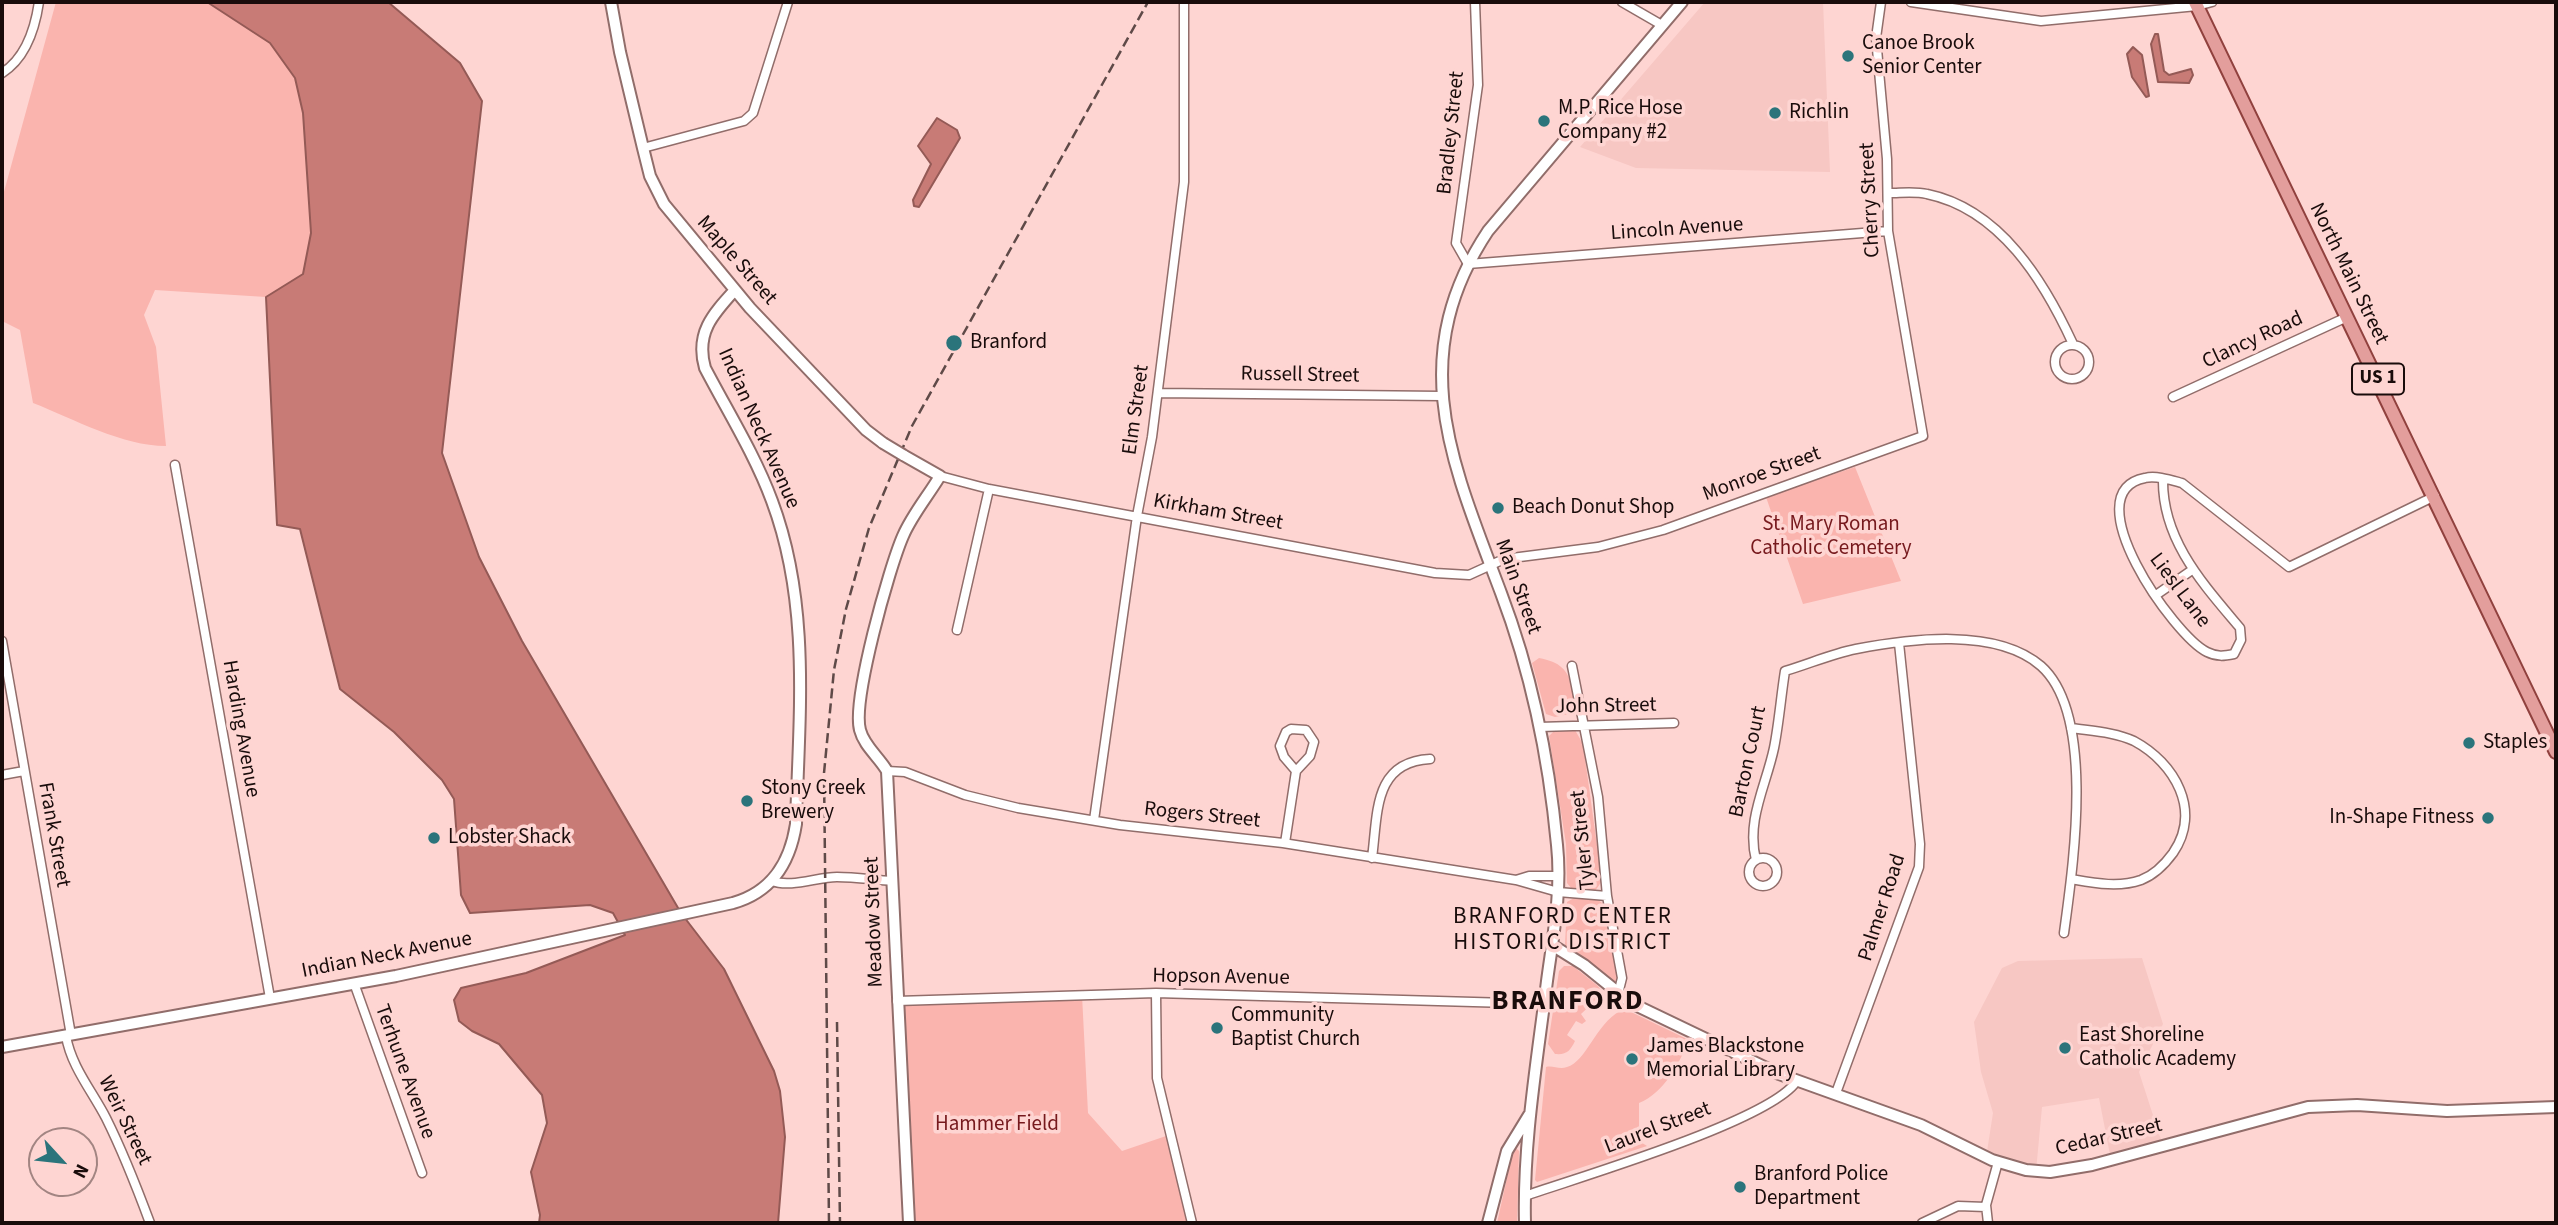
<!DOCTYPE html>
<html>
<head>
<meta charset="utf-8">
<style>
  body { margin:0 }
  #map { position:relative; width:2558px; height:1225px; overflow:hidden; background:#fed5d2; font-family:"Source Sans 3",sans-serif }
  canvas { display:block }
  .frame { position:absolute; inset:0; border:4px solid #190c0b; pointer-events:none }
  .north { position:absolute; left:28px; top:1127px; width:70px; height:70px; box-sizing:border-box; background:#fed5d2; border:2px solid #a28582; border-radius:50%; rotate:117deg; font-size:19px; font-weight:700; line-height:28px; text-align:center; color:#190c0b }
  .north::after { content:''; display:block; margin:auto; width:24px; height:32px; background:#2b747b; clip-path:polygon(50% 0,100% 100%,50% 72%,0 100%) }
</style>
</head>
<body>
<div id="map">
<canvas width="2558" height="1225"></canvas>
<div class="frame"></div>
<div class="north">N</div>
</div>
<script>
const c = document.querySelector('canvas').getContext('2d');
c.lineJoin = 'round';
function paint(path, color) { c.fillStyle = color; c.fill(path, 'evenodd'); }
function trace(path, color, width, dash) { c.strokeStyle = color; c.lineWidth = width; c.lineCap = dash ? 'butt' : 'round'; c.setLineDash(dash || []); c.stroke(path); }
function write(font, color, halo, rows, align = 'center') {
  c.font = font + ' "Source Sans 3",sans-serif'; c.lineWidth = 7; c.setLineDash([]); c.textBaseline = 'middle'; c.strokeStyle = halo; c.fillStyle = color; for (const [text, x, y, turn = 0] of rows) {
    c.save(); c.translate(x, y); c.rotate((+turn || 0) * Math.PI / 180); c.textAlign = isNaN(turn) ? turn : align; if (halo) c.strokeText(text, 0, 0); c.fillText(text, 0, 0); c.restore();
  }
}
paint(new Path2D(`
  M1705,2H1823L1830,172L1636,168L1580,147Z
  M2142,958L2163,1024L2139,1072L2163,1146L2111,1160L2099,1098L2042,1107L2036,1171L1986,1158L1993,1113L1981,1072L1974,1022L2002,968L2018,961Z`), '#f7c7c3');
paint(new Path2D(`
  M56,2H207L270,43L295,78L303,113L311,233L303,274L266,297L155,290L144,315L156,347L166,446C122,446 74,419 33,403L20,330L2,321V199Z
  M1855,467L1901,581L1803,604L1766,497Z
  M1539,658C1560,662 1568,669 1573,690C1575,699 1577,705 1573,713L1555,717L1546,714L1532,663Z
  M1555,730H1575L1583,744L1602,881L1595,891L1572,889L1567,883L1566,844L1549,736Z
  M1574,898L1598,900L1605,905L1618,978L1615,983L1565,945L1567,902Z
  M1564,966H1573L1598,986L1607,999L1601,1005L1596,1000L1581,1014L1586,1021L1582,1024L1576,1021L1567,1035L1575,1041C1570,1051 1567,1055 1555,1054L1548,1044L1559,971Z
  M1082,995L1088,1113L1122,1151L1169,1135L1192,1223H909L897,1001Z
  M1620,1011L1631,1012L1689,1040C1679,1064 1664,1093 1639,1103V1141L1647,1146L1537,1182L1535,1180L1546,1067C1553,1065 1559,1070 1567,1067C1586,1062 1596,1024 1620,1011Z
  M1516,1148L1519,1151L1517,1223H1497L1513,1151Z`), '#fab4ae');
const water = new Path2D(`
  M207,2H388L460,63L482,101L442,453L479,557L522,641L681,913L724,969L774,1071L780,1091L785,1137L778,1223H539L540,1215L531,1172L547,1123L542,1095L499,1044L472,1031L459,1021L454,1000L461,988L526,973L625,935L613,913L590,905L470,913L461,895L454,799L442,780L394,732L340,689L300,529L277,525L266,297L303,274L311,233L303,113L295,78L270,43Z
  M2155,34H2158L2164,71L2169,75L2191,69L2193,75L2189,83L2158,82L2151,44Z
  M2133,47L2142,55L2149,96L2146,97L2132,77L2127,54Z
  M937,118L957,130L960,138L919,207L914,206L913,200L931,164L918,146Z`);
paint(water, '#c87b76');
trace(water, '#945a56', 2);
const street = new Path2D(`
  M1475,2L1478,85L1456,243L1468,264L1888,231
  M1622,2L1660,24
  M1911,2L2041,21L2197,6L2212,2
  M2,73C26,58 35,29 39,2
  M643,148L744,121L753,113L788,2
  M1889,193C1901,193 1915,191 1927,194C2000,209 2044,281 2073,344
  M2055 362a17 17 0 1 1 34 0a17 17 0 1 1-34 0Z
  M1159,393L1441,396
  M2173,397L2347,317
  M175,465L270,998
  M940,476L989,489L1435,573L1469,575L1504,559L1598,547L1663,530L1923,436L1888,231L1887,159L1876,38L1881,2
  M2163,479C2162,540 2203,584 2240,628L2241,640L2234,654C2224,656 2217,657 2207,652C2174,636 2072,492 2145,478C2156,475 2171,480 2182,483L2289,567L2435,496
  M2156,595L2192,570
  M957,630L989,489
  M2,641L71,1035
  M1572,666L1598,797L1607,896L1622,978L1618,994
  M1539,727L1674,723
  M2071,728C2091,731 2115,732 2134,741C2175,763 2202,811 2173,853C2165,864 2154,875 2141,880C2118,888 2094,883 2071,879
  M887,771L905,772L965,795L1018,808L1120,825L1283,843L1516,880L1558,892L1607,896
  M2,775L24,771
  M1094,820L1137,516L1152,437L1184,182V2
  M1285,843L1296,771L1284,757L1280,746L1286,732L1291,729L1306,730L1314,742L1310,756L1296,771
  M1372,858C1378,813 1373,762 1430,759
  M1749 872a14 14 0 1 1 28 0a14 14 0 1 1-28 0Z
  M1756,860C1746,820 1766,786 1774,748C1779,723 1781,696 1785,671C1809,664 1831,654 1856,649C1909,639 1996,627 2041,666C2096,715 2073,866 2064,933
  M1516,880L1529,876H1559
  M772,881C791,888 817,877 837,877C856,877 874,880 893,881
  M354,983L422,1173
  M1156,993L1157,1078L1192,1223
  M897,1001L1156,993L1544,1004
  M66,1036C71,1066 92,1091 106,1118C123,1152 137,1188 150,1223
  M1836,1093L1919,867L1920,844L1899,643
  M1525,1196C1579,1177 1767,1122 1796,1082
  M1922,1223L1958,1206L1986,1207
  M1988,1223L1986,1205L1998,1162`);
const secondary = new Path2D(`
  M611,2L620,52L643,148L650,176L664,204L750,308L866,430L883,443
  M903,455L940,476C928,496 912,515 903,536C889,568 852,700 860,730C864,746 879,757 887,771L909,1223
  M1552,945L1584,965L1631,1003L1779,1074L1921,1125L1992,1160L2026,1170L2050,1172L2092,1165L2308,1107L2357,1105L2447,1111L2556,1107
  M2,1047L396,976L733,903C772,892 790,863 796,824C799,716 811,605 772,501C755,455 728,412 705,368C695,333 713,314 735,290
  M1488,1223L1507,1151L1529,1115
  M1525,1223C1523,1142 1537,1062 1547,981C1553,936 1562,891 1557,845C1549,760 1531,672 1501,593C1453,465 1403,359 1488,231L1682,2`);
const primary = new Path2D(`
  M2195,2L2556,752`);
trace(street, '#916d6a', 11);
trace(secondary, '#916d6a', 14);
trace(primary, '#90413e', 16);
trace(street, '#fff', 8);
trace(secondary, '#fff', 10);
trace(primary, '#e39e9c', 12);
trace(new Path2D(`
  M837,1022L840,1223
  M829,1223L824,773L834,670L846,609L869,528L912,426L1148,2`), '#5f4a48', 2.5, [10, 5]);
const secondaryBridge = new Path2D(`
  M883,443L903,455`);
trace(secondaryBridge, '#916d6a', 14, []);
trace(secondaryBridge, '#fff', 10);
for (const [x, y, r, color] of [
  [1848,56,7,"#2b747b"],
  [1775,113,7,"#2b747b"],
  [1544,121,7,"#2b747b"],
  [954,343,9,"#2b747b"],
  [1498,508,7,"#2b747b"],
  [2469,743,7,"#2b747b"],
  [747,801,7,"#2b747b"],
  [2488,818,7,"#2b747b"],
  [434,838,7,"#2b747b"],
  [1217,1028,7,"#2b747b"],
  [2065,1048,7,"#2b747b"],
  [1632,1059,7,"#2b747b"],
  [1740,1187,7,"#2b747b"]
]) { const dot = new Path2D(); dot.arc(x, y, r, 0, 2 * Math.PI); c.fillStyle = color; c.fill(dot); trace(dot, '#fed5d2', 2.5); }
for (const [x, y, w] of [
  [2378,379,52]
]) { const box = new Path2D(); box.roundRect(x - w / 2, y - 15.5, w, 31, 5); c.fillStyle = '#fed5d2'; c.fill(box); trace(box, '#190c0b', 2); }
write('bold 19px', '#190c0b', null, [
  ["US 1",2378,379]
]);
write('21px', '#190c0b', '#fed5d2', [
  ["Canoe Brook",1862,44],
  ["Senior Center",1862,68],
  ["M.P. Rice Hose",1558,109],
  ["Company #2",1558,133],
  ["Richlin",1789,113],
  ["Branford",970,343],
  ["Beach Donut Shop",1512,508],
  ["Staples",2483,743],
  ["Stony Creek",761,789],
  ["Brewery",761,813],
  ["In-Shape Fitness",2474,818,"right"],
  ["Lobster Shack",448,838],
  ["Community",1231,1016],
  ["Baptist Church",1231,1040],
  ["East Shoreline",2079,1036],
  ["Catholic Academy",2079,1060],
  ["James Blackstone",1646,1047],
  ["Memorial Library",1646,1071],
  ["Branford Police",1754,1175],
  ["Department",1754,1199]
], 'left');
write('21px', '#190c0b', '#fed5d2', [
  ["Bradley Street",1452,133,-84],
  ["Cherry Street",1871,200,-93],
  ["Lincoln Avenue",1677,230,-4],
  ["Maple Street",736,261,49],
  ["North Main Street",2348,274,64],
  ["Clancy Road",2253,341,-25],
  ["Russell Street",1300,376,1],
  ["Elm Street",1137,410,-82],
  ["Indian Neck Avenue",758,429,66],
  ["Monroe Street",1762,475,-20],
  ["Kirkham Street",1218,513,10],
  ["Main Street",1517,587,70],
  ["Liesl Lane",2179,591,53],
  ["John Street",1606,707,-1],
  ["Harding Avenue",240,729,80],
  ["Barton Court",1749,762,-78],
  ["Rogers Street",1202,816,6],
  ["Frank Street",53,835,80],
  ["Tyler Street",1584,840,-96],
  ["Palmer Road",1883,908,-72],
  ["Meadow Street",875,922,-92],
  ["Indian Neck Avenue",387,956,-11],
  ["Hopson Avenue",1221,978,1],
  ["Terhune Avenue",404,1072,70],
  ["Weir Street",124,1121,64],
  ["Laurel Street",1658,1129,-21],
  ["Cedar Street",2109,1138,-13]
]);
write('21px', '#76191d', '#fed5d2', [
  ["St. Mary Roman",1831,525],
  ["Catholic Cemetery",1831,549],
  ["Hammer Field",997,1125]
]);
c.letterSpacing = '2px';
write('23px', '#190c0b', '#fed5d2', [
  ["BRANFORD CENTER",1563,918],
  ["HISTORIC DISTRICT",1563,944]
]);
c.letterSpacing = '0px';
c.letterSpacing = '2px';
write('bold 28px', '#190c0b', '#fed5d2', [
  ["BRANFORD",1568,1003]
]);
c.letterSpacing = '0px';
</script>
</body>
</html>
